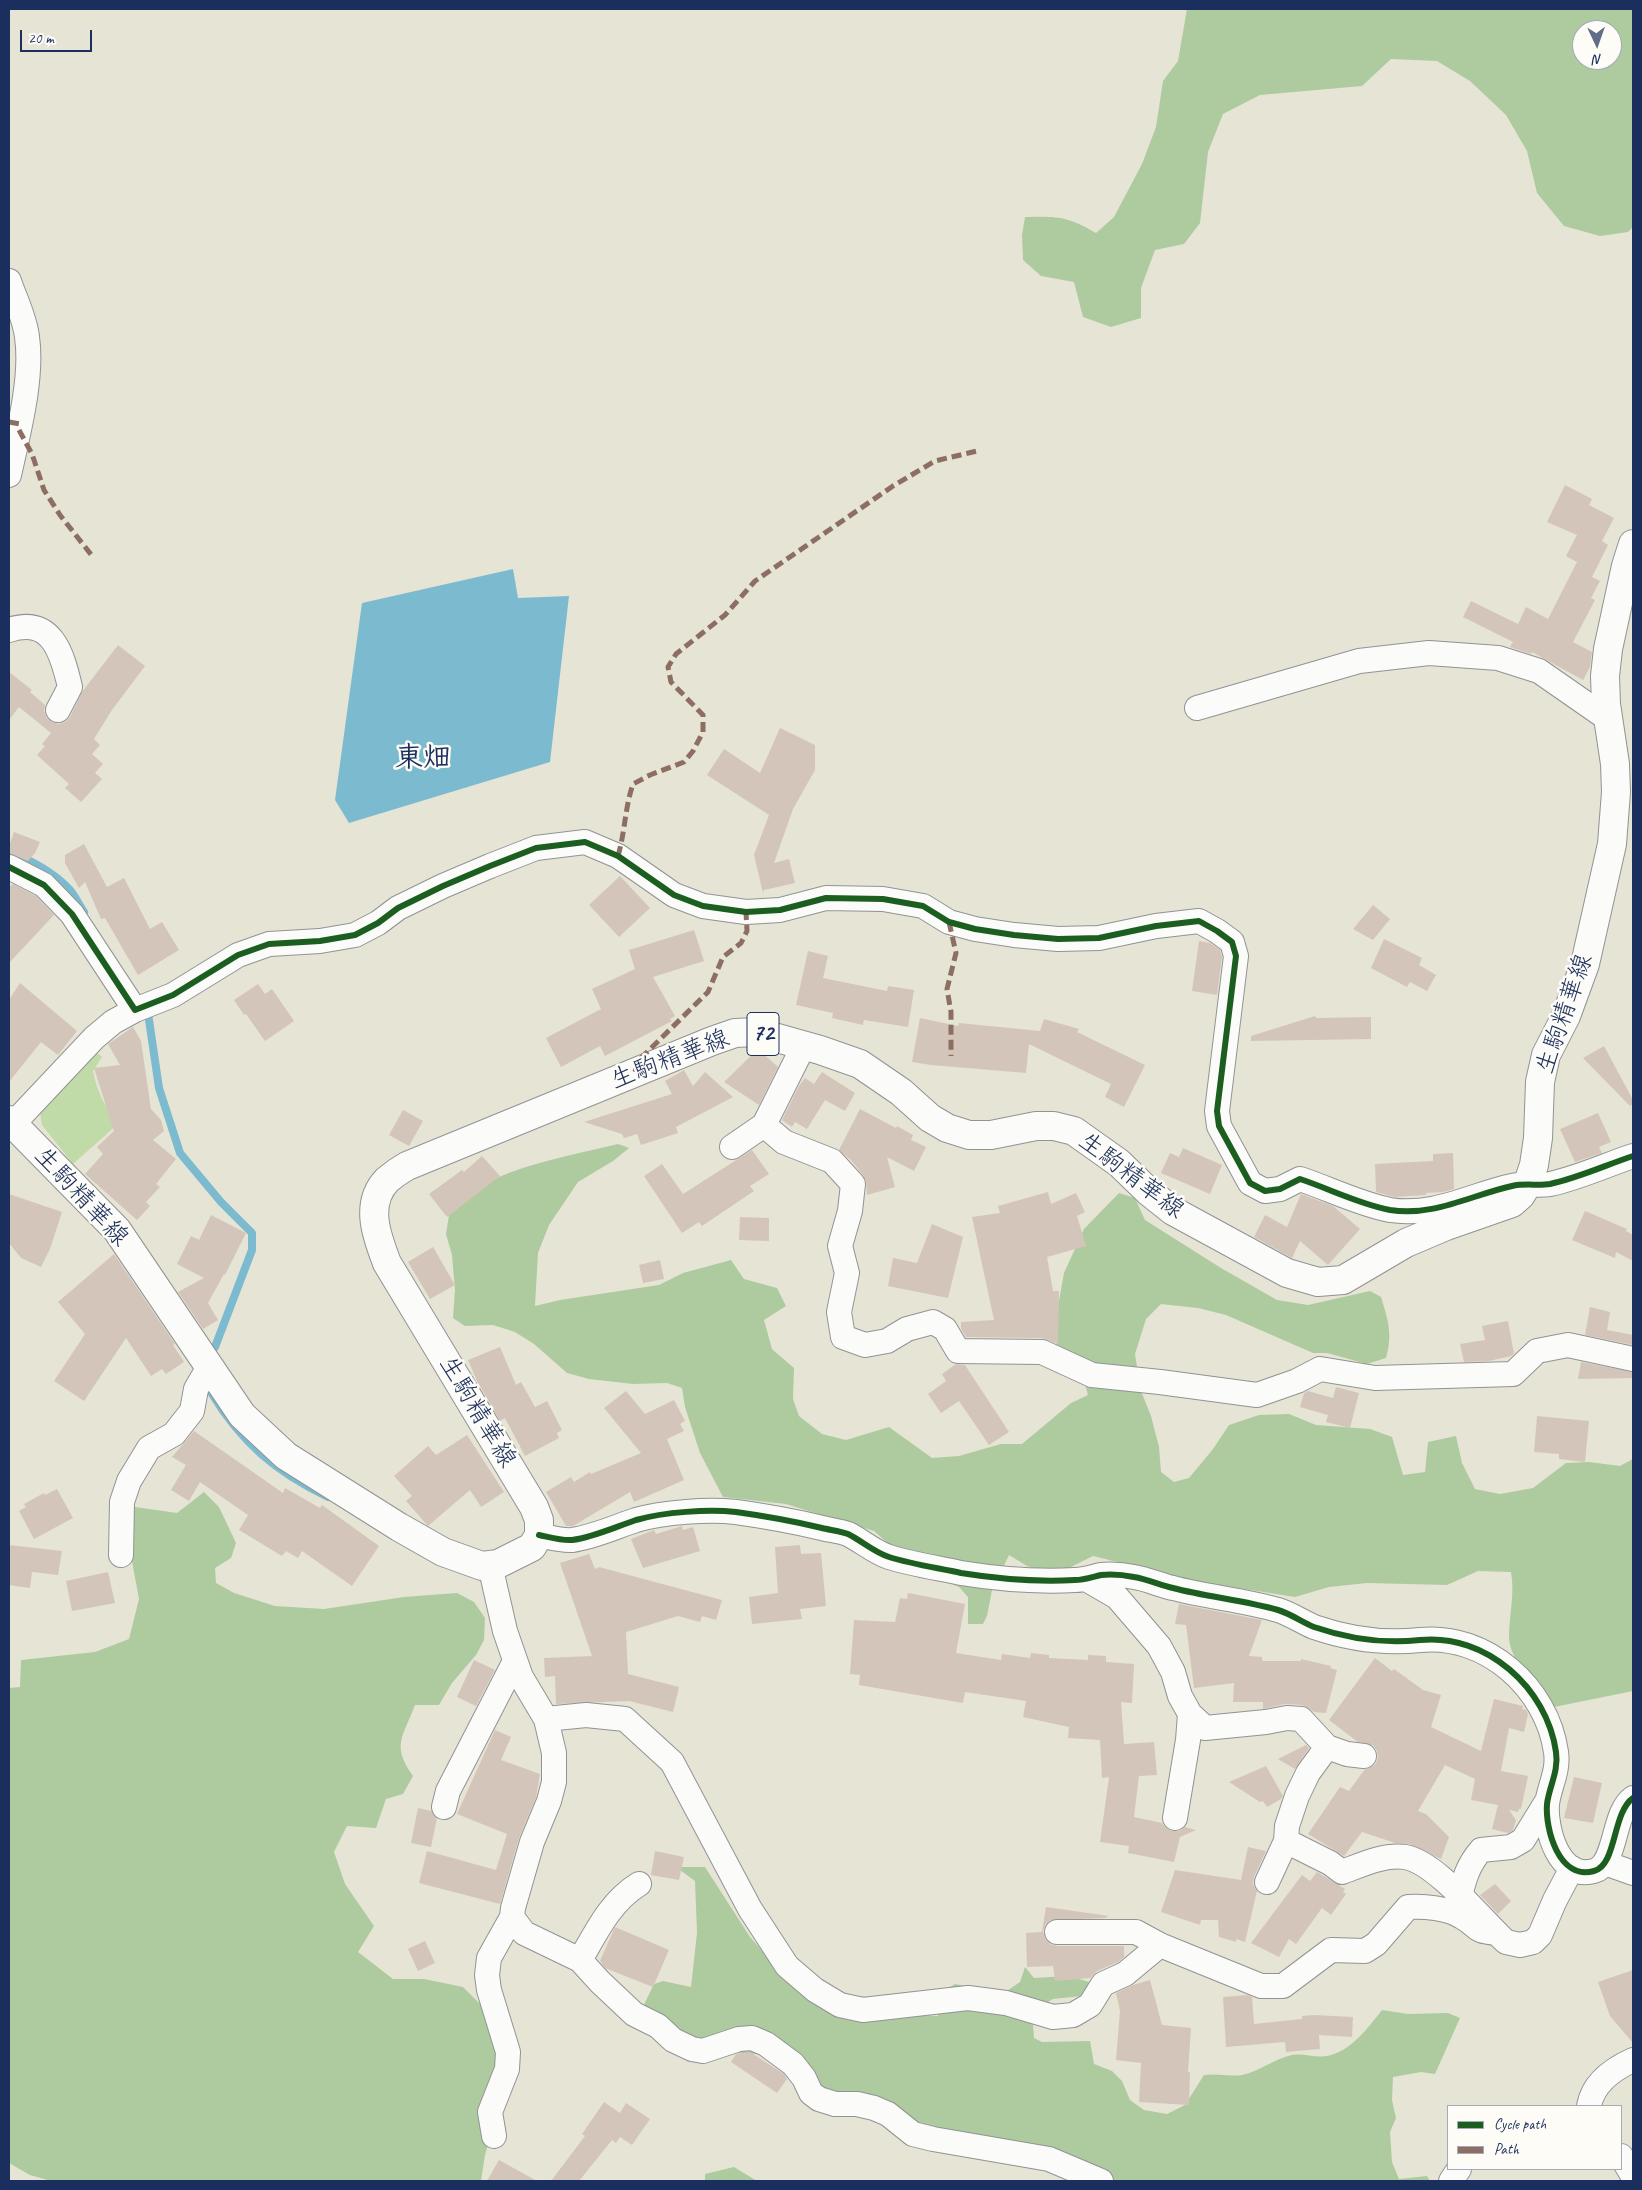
<!DOCTYPE html>
<html>
<head>
<meta charset="utf-8">
<style>
  body { margin:0 }
  #map { position:relative; width:1642px; height:2190px; overflow:hidden; background:#e6e4d5; font-family:Caveat,sans-serif }
  canvas { display:block }
  .frame { position:absolute; inset:0; border:10px solid #1b2f5e; pointer-events:none }
  .legend { position:absolute; left:1447px; top:2105px; width:175px; height:65px; box-sizing:border-box; background:#fdfcf7; border:1px solid #a3aaba; margin:0; padding:6px 9px; list-style:none; font-size:15px; color:#1b2f5e }
  .legend li { display:flex; align-items:center; gap:10px; height:25px }
  .legend b { width:25px; border:1px solid #a3aaba }
  .north { position:absolute; left:1572px; top:20px; width:50px; height:50px; box-sizing:border-box; background:#fdfcf7; border:1px solid #a3aaba; border-radius:50%; rotate:177deg; font-size:14px; font-weight:700; line-height:20px; text-align:center; color:#1b2f5e }
  .north::after { content:''; display:block; margin:auto; width:18px; height:22px; background:#626e88; clip-path:polygon(50% 0,100% 100%,50% 72%,0 100%) }
  .scale { position:absolute; left:20px; top:30px; width:72px; height:22px; box-sizing:border-box; border:2px solid #1b2f5e; border-top:0; padding-left:6px; font-size:15px; line-height:18px; white-space:nowrap; color:#1b2f5e; -webkit-text-stroke:4px #fdfcf7; paint-order:stroke }
</style>
</head>
<body>
<div id="map">
<canvas width="1642" height="2190"></canvas>
<div class="frame"></div>
<ul class="legend">
<li><b style="height:6px;background:#1b5e20"></b>Cycle path</li>
<li><b style="height:6px;background:#8d6e63"></b>Path</li>
</ul>
<div class="north">N</div>
<div class="scale">20 m</div>
</div>
<script>
const c = document.querySelector('canvas').getContext('2d');
c.lineJoin = 'round';
function paint(path, color) { c.fillStyle = color; c.fill(path, 'evenodd'); }
function trace(path, color, width, dash) { c.strokeStyle = color; c.lineWidth = width; c.lineCap = dash ? 'butt' : 'round'; c.setLineDash(dash || []); c.stroke(path); }
function write(font, color, halo, rows, align = 'center') {
  c.font = font + ' Caveat,"Klee One",sans-serif'; c.lineWidth = 5; c.setLineDash([]); c.textBaseline = 'middle'; c.strokeStyle = halo; c.fillStyle = color; for (const [text, x, y, turn = 0] of rows) {
    c.save(); c.translate(x, y); c.rotate((+turn || 0) * Math.PI / 180); c.textAlign = isNaN(turn) ? turn : align; if (halo) c.strokeText(text, 0, 0); c.fillText(text, 0, 0); c.restore();
  }
}
paint(new Path2D(`
  M93,1049L102,1057L93,1071C97,1092 105,1107 118,1124L73,1164L42,1125L39,1106Z`), '#c0dba8');
paint(new Path2D(`
  M1187,9H1633V227L1628,232L1600,236L1564,226L1537,193L1527,151L1506,115L1470,81L1437,61L1391,59L1362,86L1260,95L1223,114L1208,152L1200,223L1184,244L1155,250L1141,288V318L1111,327L1083,317L1074,282L1041,276L1023,260L1022,235L1025,217C1056,216 1068,216 1096,233L1114,217L1142,164L1156,127L1163,81L1178,61ZM1582,30H1612V60H1582Z
  M618,1144L629,1148L613,1161L578,1182L549,1225L538,1253L535,1306L560,1300L659,1285L683,1273L731,1260L744,1279L777,1288L786,1306L764,1320L772,1349L794,1368L793,1399L799,1416L822,1434L846,1440L889,1427L932,1458L959,1456L1001,1444H1022L1071,1403L1088,1395L1081,1369L1056,1356L1057,1312L1064,1273L1084,1229L1119,1193L1135,1198L1145,1220L1221,1268L1277,1300L1308,1305L1370,1291L1381,1297C1388,1320 1393,1334 1386,1358L1367,1364L1327,1353H1313L1226,1315L1198,1308L1161,1304L1146,1319L1135,1354L1141,1391L1151,1416L1159,1447L1161,1472L1174,1482L1189,1478L1213,1449L1229,1425L1259,1415L1289,1414L1316,1425L1370,1429L1392,1437L1403,1475L1425,1472L1428,1442L1456,1436L1462,1463L1475,1489L1500,1494L1533,1488L1566,1463L1589,1462L1620,1466L1633,1459V1691L1554,1707C1539,1689 1509,1661 1509,1637C1509,1615 1515,1594 1511,1572L1478,1571L1447,1585L1367,1583L1329,1587L1295,1597L1194,1581L1093,1556L1067,1569L1045,1572L1027,1566L1009,1555L992,1590L987,1616L983,1624H968V1597L959,1587L918,1569L874,1531L786,1504L723,1497L700,1453L685,1407L682,1388L667,1383L633,1384L589,1379L567,1373L534,1344L515,1332L493,1325L465,1326L453,1318L455,1290L452,1255L446,1234L449,1215C461,1207 470,1196 481,1187C510,1166 582,1153 618,1144Z
  M204,1492L219,1507L236,1543L231,1558L215,1568L216,1583L234,1593L275,1606L324,1609L404,1597L457,1593L474,1602L485,1618L484,1640L476,1655L452,1683L439,1705H415C403,1737 391,1745 413,1776L403,1794L386,1799L376,1828L347,1826L334,1852L345,1884L374,1926L358,1952L393,1979H424L463,1987L480,2004L511,2069L485,2155L481,2181H51L30,2175L9,2163V1688L20,1687L21,1660L95,1652L129,1639L139,1599L129,1545L128,1506L177,1513Z
  M676,1867H705L750,1937L793,1986L836,2012L938,2016L939,1993L955,1984L1004,1993L1020,1982L1025,1967L1034,1978L1069,1976L1099,1985L1091,1995L1053,1999L1032,2012L1034,2038L1042,2042L1090,2041L1094,2064L1112,2071L1122,2081L1130,2100L1144,2110L1167,2114L1185,2105L1204,2075C1217,2073 1230,2077 1242,2075C1260,2071 1274,2059 1292,2055C1303,2053 1315,2058 1327,2056C1350,2052 1368,2028 1382,2010L1408,2014L1448,2013L1460,2018L1435,2074L1421,2072L1393,2077L1392,2100L1396,2118L1390,2132L1392,2162L1399,2179L1427,2176L1430,2181H1089L822,2098L777,2055L737,2053L706,2046L639,2015L654,1984L663,1981L691,1987L697,1933L695,1881Z
  M734,2167L757,2181H705V2174Z`), '#aecb9f');
paint(new Path2D(`
  M513,569L518,598L569,596L550,762L349,823L335,800L362,603Z`), '#7cbbcf');
trace(new Path2D(`
  M9,855C28,856 56,875 69,889C75,895 79,905 84,912
  M148,1013L159,1088L180,1153L221,1202L252,1233V1250L215,1347
  M212,1394C242,1443 276,1472 328,1497`), '#7cbbcf', 8);
paint(new Path2D(`
  M1565,485L1592,499L1589,505L1614,518L1602,541L1608,545L1592,577L1600,581L1591,598L1595,600L1573,642L1592,652L1590,667L1583,680L1532,652L1531,654L1510,647L1513,642L1463,617L1471,601L1518,624L1526,607L1548,619L1577,562L1566,556L1577,535L1547,522Z
  M118,645L145,666L112,710L94,739L100,745L92,754L103,764L95,773L102,779L81,802L65,788L69,784L37,755L45,746L42,744L51,733L19,707L9,720V672L32,690L30,692L45,705L44,711L47,718L52,722L59,724L65,722L70,717L82,692Z
  M780,728L815,745V770L793,809L774,863L789,859L795,883L764,890L763,893L754,855L769,815L707,775L724,749L760,773Z
  M14,832L40,842L35,853L28,861L9,853V846Z
  M84,844L107,887L124,878L150,929L162,922L179,950L138,975L105,918L101,919L85,882L79,888L65,863V855Z
  M620,876L650,908L619,937L589,905Z
  M13,884L36,896L54,915L9,963V887Z
  M1373,905L1390,919L1373,940L1353,929Z
  M694,930L704,961L653,977L675,1016L670,1019L672,1021L605,1056L600,1046L561,1067L546,1038L601,1009L592,989L635,969L629,950Z
  M1384,939L1422,958L1419,965L1436,975L1427,991L1410,982L1407,987L1371,968Z
  M1199,941L1210,943L1220,950L1222,957L1217,995L1192,991Z
  M808,951L828,956L823,978L887,991L888,986L914,990L908,1027L864,1020L863,1025L832,1018L833,1013L796,1005Z
  M20,983L77,1031L58,1055L41,1042L9,1082V1000Z
  M258,984L265,994L272,989L294,1021L265,1041L246,1014L244,1015L234,1000Z
  M1315,1016L1316,1018L1371,1017V1039L1251,1041V1036Z
  M920,1018L958,1026L959,1023L1040,1031L1044,1019L1079,1029L1077,1032L1145,1065L1124,1107L1105,1097L1111,1084L1029,1044L1026,1073L931,1065L912,1062Z
  M133,1027L141,1041L151,1109L161,1120L164,1131L153,1140L176,1159L156,1184L160,1187L146,1202L150,1206L137,1220L85,1174L103,1154L97,1147L114,1131L94,1068L120,1065L108,1044Z
  M1604,1046L1633,1100V1104L1630,1106L1583,1058Z
  M758,1049L778,1067L759,1105L724,1082Z
  M684,1070L693,1086L705,1072L733,1097L676,1127L678,1133L641,1145L637,1134L624,1138L622,1134L584,1122L672,1094L665,1081Z
  M822,1072L855,1093L845,1111L825,1100L807,1129L795,1122L792,1127L782,1120L799,1086L805,1078L814,1084Z
  M860,1109L896,1128L897,1126L913,1135L911,1140L926,1147L914,1171L887,1157L895,1187L867,1195L866,1180L863,1175L851,1160L839,1150Z
  M403,1110L423,1121L409,1146L389,1135Z
  M1598,1113L1611,1142L1599,1147L1602,1153L1575,1162L1560,1129Z
  M1183,1148L1222,1165L1210,1194L1161,1173L1170,1153L1179,1157Z
  M752,1150L769,1174L750,1186L754,1191L702,1226L699,1222L682,1233L644,1176L662,1164L683,1194Z
  M1453,1153L1454,1189L1443,1192L1426,1193V1195L1394,1197L1376,1192L1375,1164L1433,1161V1154Z
  M482,1156L500,1176L447,1217L429,1194L462,1170L464,1172Z
  M1048,1192L1051,1204L1076,1193L1085,1212L1077,1216L1086,1246L1047,1257L1053,1291H1059L1058,1344L1042,1338L966,1337L961,1329V1322L994,1320L972,1217L1000,1213L998,1206Z
  M9,1194L62,1212L50,1249L41,1267L21,1258L9,1243Z
  M1301,1194L1333,1206L1360,1229L1328,1265L1300,1241L1292,1258L1254,1237L1265,1215L1287,1227Z
  M1585,1211L1627,1229L1626,1231L1633,1235V1261L1616,1252L1615,1258L1572,1240Z
  M211,1215L246,1233L225,1275L224,1274L208,1303L218,1320L203,1329L178,1292L204,1278L177,1264L191,1236L199,1240Z
  M740,1217L769,1218V1241L739,1240Z
  M932,1224L963,1237L948,1298L888,1286L893,1258L917,1263Z
  M433,1247L455,1285L430,1299L408,1262Z
  M114,1254L175,1344L173,1345L184,1362L166,1374L162,1369L151,1376L126,1338L84,1401L54,1381L85,1334L58,1302Z
  M660,1260L664,1279L643,1283L639,1265Z
  M1590,1307L1610,1312L1607,1330L1633,1335V1345L1585,1335Z
  M1508,1321L1514,1354L1511,1356L1489,1361L1464,1362L1460,1344L1485,1340L1482,1326Z
  M500,1347L516,1385L521,1382L535,1407L547,1401L562,1430L557,1433L559,1438L525,1456L505,1418L500,1421L477,1381L468,1360Z
  M1581,1362L1633,1372V1378L1578,1379Z
  M956,1364L965,1365L1009,1432L989,1445L959,1401L941,1413L928,1394L946,1381L942,1374Z
  M1336,1387L1359,1393L1350,1428L1326,1422L1328,1415L1300,1407L1304,1393L1308,1391L1333,1398Z
  M626,1391L645,1414L674,1400L685,1421L680,1424L684,1431L667,1439L684,1480L634,1502L630,1492L573,1526H566L546,1492L571,1477L574,1482L590,1472L591,1474L641,1453L604,1408Z
  M1537,1416L1589,1421L1585,1462L1559,1459V1454L1534,1452Z
  M194,1431L283,1493L285,1488L320,1508L322,1505L379,1546L352,1586L302,1551L298,1558L286,1551L282,1556L239,1530L248,1515L200,1482L189,1501L171,1490L186,1465L172,1457Z
  M467,1435L504,1492L481,1507L470,1490L428,1526L406,1501L412,1496L394,1476L428,1446L436,1455Z
  M57,1489L73,1518L34,1539L19,1511L26,1507L24,1504L44,1493L45,1495Z
  M682,1526L683,1530L693,1527L700,1551L643,1568L631,1539L654,1530L656,1534Z
  M9,1545L62,1551L58,1575L32,1572L30,1588L9,1585Z
  M800,1545L801,1554L821,1553L826,1606L800,1609L802,1619L752,1624L749,1597L778,1593L775,1547Z
  M589,1554L595,1569L599,1567L722,1600L716,1620L702,1616L700,1622L678,1616L626,1632L628,1674L679,1687L673,1712L629,1701L556,1704L555,1676L545,1677L544,1658L592,1656L560,1563Z
  M108,1572L115,1603L72,1611L66,1581Z
  M908,1593L965,1604L956,1653L1001,1660L1002,1654L1030,1658L1031,1653L1049,1655V1658L1088,1660V1655L1106,1656V1662L1134,1664L1132,1703L1121,1702L1124,1744L1154,1742L1157,1775L1139,1776L1134,1817L1162,1823L1166,1828L1172,1831H1179L1185,1827L1196,1830L1180,1837L1174,1862L1128,1853L1129,1846L1100,1842L1109,1777L1102,1778L1100,1740L1068,1738L1069,1727L1023,1717L1026,1701L965,1692L963,1703L859,1685L860,1675L850,1674L854,1620L895,1622L900,1598L907,1599Z
  M1179,1604L1262,1620L1249,1656L1262,1657V1661H1301V1659L1331,1666L1330,1668L1337,1670L1326,1713L1314,1712L1302,1705L1285,1704L1263,1709V1702H1233L1234,1683L1194,1688L1186,1625L1175,1624Z
  M1375,1658L1392,1671L1394,1669L1423,1690L1441,1695L1431,1727L1481,1751L1494,1699L1523,1706L1522,1709L1526,1710L1528,1714L1524,1732L1509,1728L1501,1771L1528,1776L1521,1809H1519L1518,1812L1509,1810L1516,1820L1513,1830L1508,1833L1492,1829L1498,1805L1471,1800L1475,1779L1445,1765L1418,1811L1426,1814L1449,1837L1441,1859L1409,1844L1395,1843L1362,1832L1344,1856L1308,1834L1340,1787L1349,1791L1365,1769L1375,1765L1378,1758L1377,1751L1373,1745L1358,1742L1329,1720Z
  M474,1660L495,1670L476,1706L457,1697Z
  M495,1730L511,1737L501,1760L540,1774L536,1797L519,1838L500,1904L419,1883L427,1851L496,1870L507,1834L457,1814Z
  M1306,1745L1309,1748L1295,1769L1278,1759Z
  M1266,1766L1283,1796L1281,1799L1267,1807L1263,1801L1260,1802L1229,1782Z
  M1574,1777L1602,1783L1593,1823L1564,1818Z
  M418,1808L431,1811L437,1818L431,1847L411,1843Z
  M1248,1847L1266,1851L1254,1877L1253,1884L1257,1891L1245,1942L1236,1939V1942L1219,1937L1218,1920H1201L1200,1925L1161,1912L1175,1870L1241,1880Z
  M655,1851L684,1857L679,1880L651,1875Z
  M1317,1872L1345,1889L1343,1892L1346,1894L1331,1915L1322,1908L1296,1944L1289,1939L1279,1957L1251,1943L1302,1875L1310,1881Z
  M1495,1884L1511,1901L1498,1914L1480,1895Z
  M1046,1907L1109,1916L1105,1918L1051,1920L1045,1925L1043,1932L1045,1938L1050,1944L1057,1946H1124V1957L1118,1962L1097,1971L1090,1978L1055,1981L1053,1966L1027,1967L1026,1933L1042,1932Z
  M615,1927L669,1950L653,1987L605,1968L600,1961Z
  M425,1941L435,1963L418,1971L408,1949Z
  M1633,1970V2043L1610,2016L1598,1982Z
  M1150,1980L1162,2025L1191,2028L1188,2072H1190L1189,2105L1139,2102L1141,2063L1116,2060L1120,2011L1116,1993L1133,1985Z
  M1247,1995L1252,1997L1254,2024L1302,2019V2016L1314,2015L1353,2017L1352,2037L1319,2035L1320,2049L1286,2052L1285,2042L1226,2047L1223,1997Z
  M750,2052L784,2074L787,2079L777,2093L731,2062L736,2054Z
  M604,2102L620,2113L626,2103L650,2119L632,2145L620,2137L616,2143L612,2140L579,2181H551L585,2136L582,2134Z
  M499,2160L537,2181H487Z`), '#d4c5ba');
const street = new Path2D(`
  M9,281C15,299 25,318 27,337C33,378 18,434 9,475
  M9,630C52,616 62,653 70,687L58,710
  M1197,708L1359,661L1429,653L1498,658L1539,671L1608,719
  M9,867L44,885L72,914L135,1010L173,995L238,955L269,944L320,941L355,935L378,923L398,908L443,886L490,866L536,848L585,842L618,856L674,895L703,906L746,912L780,910L826,898L883,899L923,906L949,922L975,929L1014,935L1058,939L1099,938L1156,926L1199,921L1217,931L1232,942L1236,956L1217,1111L1219,1126L1250,1183L1265,1191L1280,1189L1300,1179C1330,1189 1359,1204 1390,1210C1434,1217 1471,1195 1512,1186C1525,1183 1538,1186 1550,1184C1578,1178 1606,1165 1633,1156
  M13,1124L94,1038L113,1022L135,1010
  M764,1125L784,1142L832,1161L853,1184L850,1211L840,1246L847,1273L839,1312L843,1337L865,1345L887,1341L907,1329L933,1322L945,1329L958,1351L1042,1352L1092,1375L1160,1382L1257,1395L1297,1381L1320,1369L1375,1378L1513,1374L1537,1351L1568,1345L1633,1359
  M732,1147L764,1125L804,1045
  M539,1535C549,1537 562,1541 572,1540C594,1537 615,1527 636,1520C664,1512 708,1509 736,1512C765,1516 793,1521 822,1528C830,1530 840,1531 848,1534C862,1541 874,1552 889,1557C911,1564 938,1568 961,1573C998,1579 1037,1582 1075,1580C1084,1580 1092,1577 1101,1575C1111,1574 1124,1575 1134,1577C1147,1579 1160,1585 1173,1588C1207,1597 1244,1600 1278,1610C1291,1614 1302,1622 1314,1627C1349,1639 1384,1644 1420,1640C1486,1633 1547,1688 1556,1752C1559,1771 1549,1787 1547,1804C1545,1829 1559,1881 1594,1871C1617,1865 1612,1813 1633,1798
  M121,1555L122,1502L129,1481L149,1448L174,1434L192,1411L196,1389L210,1365
  M490,1565L505,1631L521,1677L546,1719L554,1753V1782L549,1801L532,1842L513,1908L512,1917L524,1933L580,1960L600,1982L634,2014L658,2026L673,2040L692,2049L703,2051L739,2039L752,2038L766,2044L793,2064L804,2078L811,2093L819,2099L835,2104H857L874,2108L888,2114L913,2134L933,2139L1049,2159L1101,2181
  M1086,1579L1117,1597L1159,1646L1173,1672L1180,1696L1190,1714L1188,1740L1175,1818
  M1190,1714L1205,1728L1266,1722L1287,1718L1301,1719L1327,1747L1347,1754L1364,1756
  M546,1719L586,1715L625,1719L672,1762L750,1909L787,1966L815,1990L840,2005L863,2010L968,1998L1006,2003L1053,2017L1073,2015L1090,2005L1103,1984L1125,1974L1160,1945
  M444,1807L448,1791L515,1661
  M1286,1841L1330,1863L1342,1872C1361,1865 1384,1854 1405,1857C1436,1862 1482,1920 1506,1942L1520,1945L1533,1942L1540,1935L1555,1900L1572,1868
  M1605,1863L1633,1873
  M1267,1882L1286,1841L1287,1826L1297,1796L1308,1773L1327,1747
  M1460,1897C1464,1879 1468,1865 1481,1850L1511,1847L1523,1840L1547,1801
  M1057,1932H1136L1160,1945L1261,1986H1283L1331,1950L1365,1951L1376,1944L1408,1907C1424,1906 1448,1908 1462,1917C1480,1927 1472,1931 1497,1933
  M580,1960C597,1931 610,1902 639,1884
  M1589,2106C1593,2083 1613,2069 1633,2060
  M494,2136L490,2112L507,2069L508,2052L489,1990L487,1975L489,1958L512,1917
  M1621,2156L1633,2176
  M1451,2181L1459,2169`);
const primary = new Path2D(`
  M9,1120L117,1230L242,1415L286,1456L399,1527L443,1552L482,1566L498,1564L532,1547L539,1535V1520L534,1507L387,1263C377,1237 364,1204 387,1180C393,1175 400,1170 407,1166L712,1041L735,1033L756,1032L820,1050L860,1064L901,1092L930,1118L947,1128L969,1135H991L1036,1126H1054L1074,1131L1119,1163L1149,1192L1173,1211L1287,1273L1318,1282L1343,1280L1406,1243L1446,1226L1512,1203L1521,1195L1528,1183L1534,1165L1538,1138L1540,1082L1546,1055L1566,1016L1585,964L1612,844L1616,792L1615,764L1606,704L1605,676L1608,649L1626,566L1633,544`);
trace(street, '#919394', 26);
trace(primary, '#919394', 30);
trace(street, '#fbfbf9', 24);
trace(primary, '#fbfbf9', 28);
trace(new Path2D(`
  M9,422L20,424
  M19,430L32,454L44,490L60,515L93,557
  M618,856C625,832 625,807 633,784L650,775L684,762L693,751L703,732V715L671,682L668,667L676,654L725,615L755,581L893,486L935,461L977,451
  M949,922L956,953L947,989L951,1012V1056
  M635,1072L638,1061L708,992L723,957L741,943L747,931L746,912`), '#8d6e63', 5, [10, 5]);
trace(new Path2D(`
  M9,867L44,885L72,914L135,1010L173,995L238,955L269,944L320,941L355,935L378,923L398,908L443,886L490,866L536,848L585,842L618,856L674,895L703,906L746,912L780,910L826,898L883,899L923,906L949,922L975,929L1014,935L1058,939L1099,938L1156,926L1199,921L1217,931L1232,942L1236,956L1217,1111L1219,1126L1250,1183L1265,1191L1280,1189L1300,1179C1330,1189 1359,1204 1390,1210C1434,1217 1471,1195 1512,1186C1525,1183 1538,1186 1550,1184C1578,1178 1606,1165 1633,1156
  M539,1535C549,1537 562,1541 572,1540C594,1537 615,1527 636,1520C664,1512 708,1509 736,1512C765,1516 793,1521 822,1528C830,1530 840,1531 848,1534C862,1541 874,1552 889,1557C911,1564 938,1568 961,1573C998,1579 1037,1582 1075,1580C1084,1580 1092,1577 1101,1575C1111,1574 1124,1575 1134,1577C1147,1579 1160,1585 1173,1588C1207,1597 1244,1600 1278,1610C1291,1614 1302,1622 1314,1627C1349,1639 1384,1644 1420,1640C1486,1633 1547,1688 1556,1752C1559,1771 1549,1787 1547,1804C1545,1829 1559,1881 1594,1871C1617,1865 1612,1813 1633,1798`), '#1b5e20', 6);
for (const [x, y, w] of [
  [763,1034,32]
]) { const box = new Path2D(); box.roundRect(x - w / 2, y - 21.5, w, 43, 4); c.fillStyle = '#fdfcf7'; c.fill(box); trace(box, '#1b2f5e', 1); }
write('bold 24px', '#1b2f5e', null, [
  ["72",763,1034]
]);
write('25px', '#1b2f5e', '#fdfcf7', [
  ["生駒精華線",1565,1014,-71],
  ["生駒精華線",670,1060,-21],
  ["生駒精華線",1131,1176,37],
  ["生駒精華線",81,1197,47],
  ["生駒精華線",477,1412,59]
]);
write('bold 28px', '#1b2f5e', '#fdfcf7', [
  ["東畑",423,759]
]);
</script>
</body>
</html>
